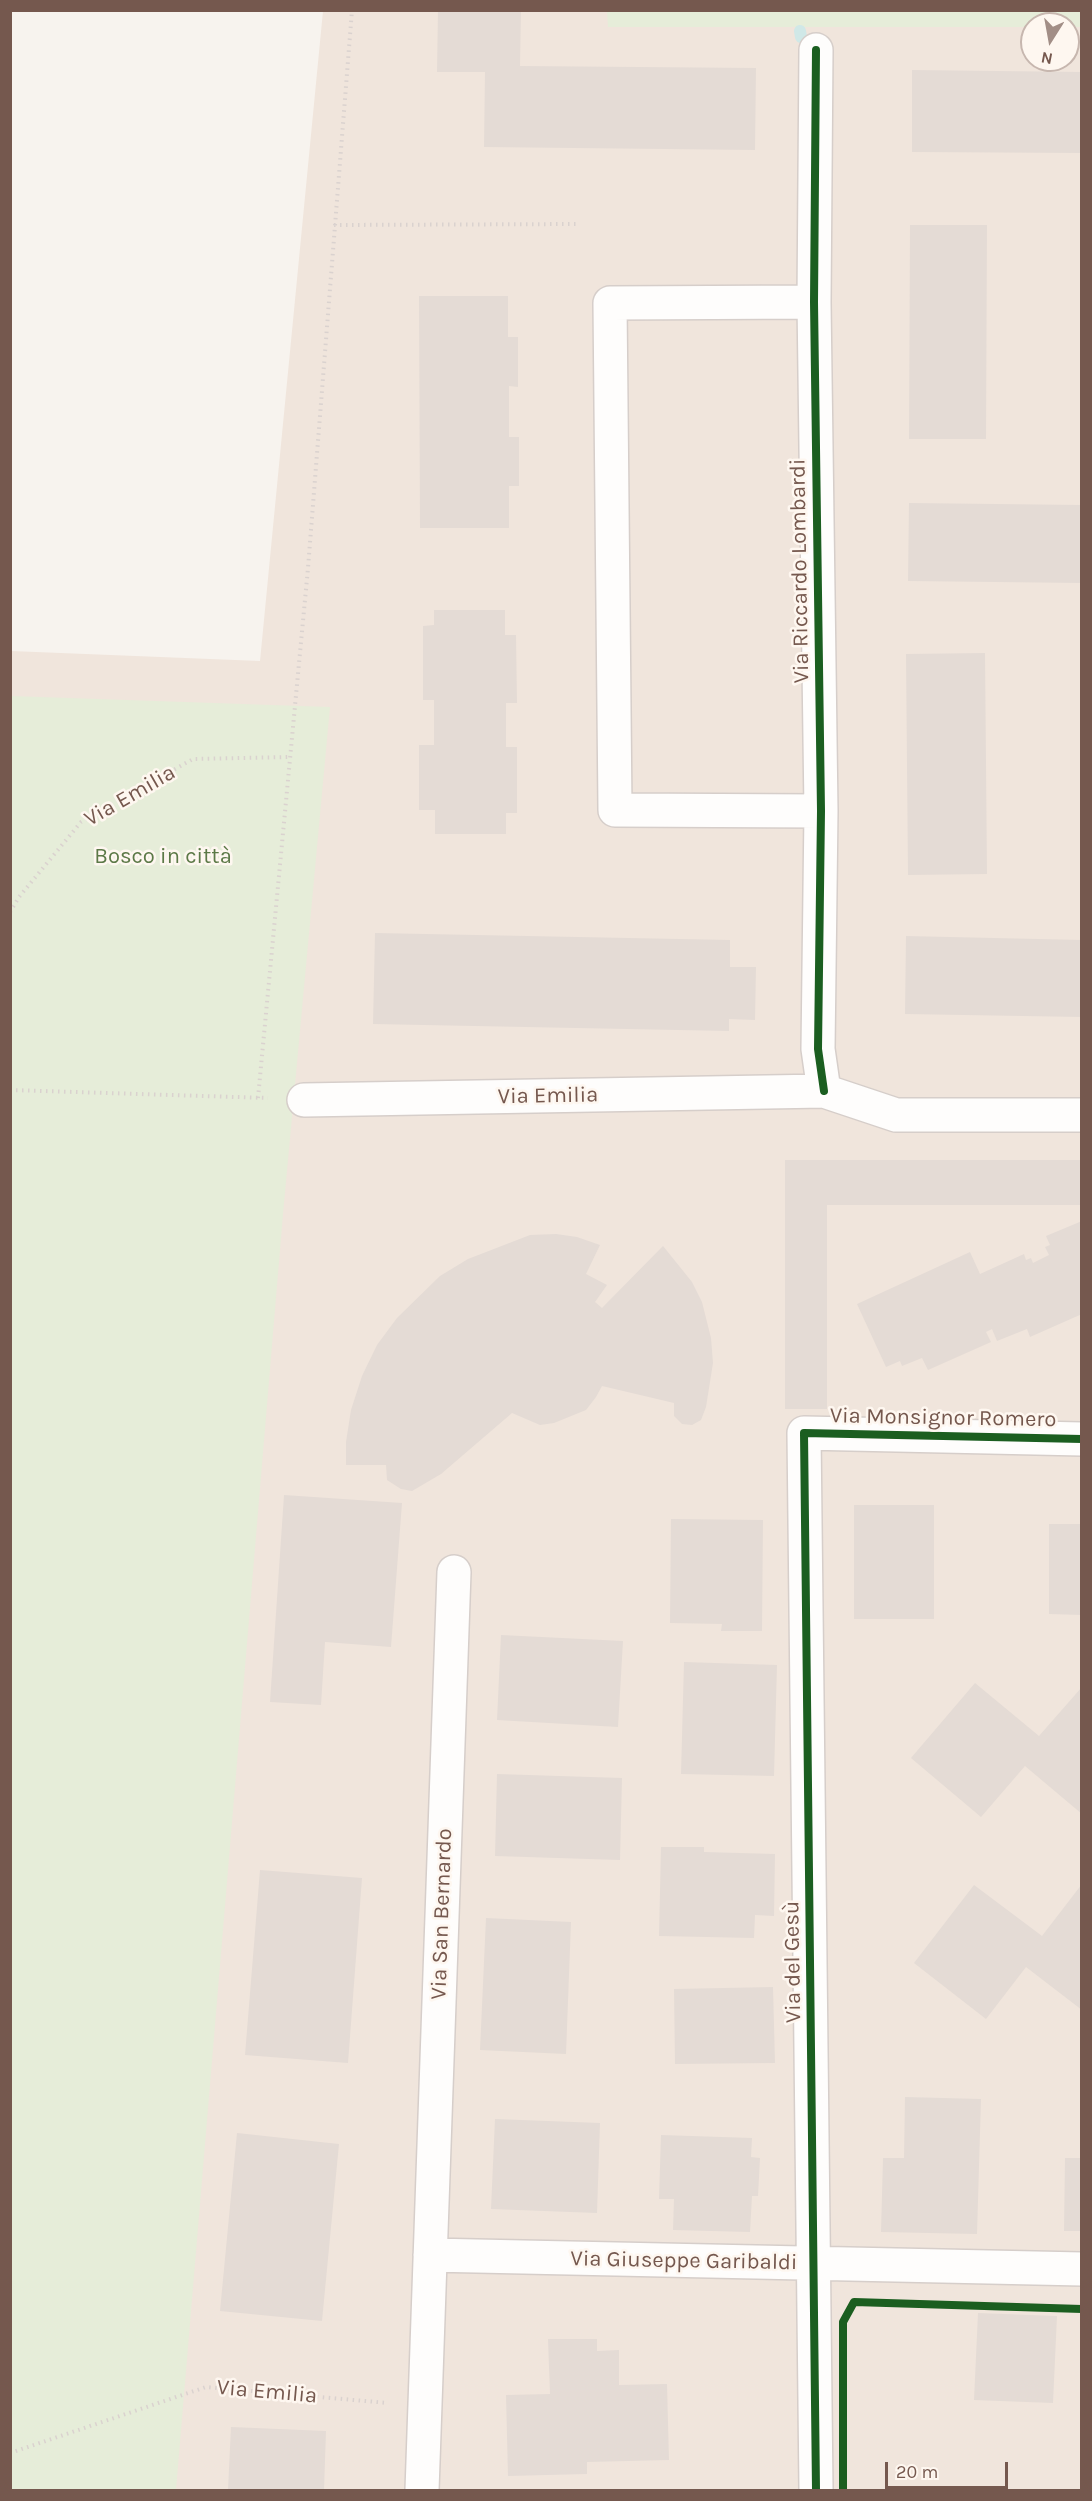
<!DOCTYPE html>
<html>
<head>
<meta charset="utf-8">
<style>
  body { margin:0 }
  #map { position:relative; width:1092px; height:2501px; overflow:hidden; background:#f7f3ee; font-family:Karla,sans-serif }
  canvas { display:block }
  .frame { position:absolute; inset:0; border:12px solid #75584e; pointer-events:none }
  .north { position:absolute; left:1020px; top:12px; width:60px; height:60px; box-sizing:border-box; background:#fef7f0; border:2px solid #c7b7af; border-radius:50%; rotate:191deg; font-size:16px; font-weight:700; line-height:24px; text-align:center; color:#75584e }
  .north::after { content:''; display:block; margin:auto; width:21px; height:27px; background:#a28e86; clip-path:polygon(50% 0,100% 100%,50% 72%,0 100%) }
  .scale { position:absolute; left:885px; top:2462px; width:123px; height:27px; box-sizing:border-box; border:3px solid #75584e; border-top:0; padding-left:8px; font-size:18px; line-height:21px; white-space:nowrap; color:#75584e; -webkit-text-stroke:4px #fef7f0; paint-order:stroke }
</style>
</head>
<body>
<div id="map">
<canvas width="1092" height="2501"></canvas>
<div class="frame"></div>
<div class="north">N</div>
<div class="scale">20 m</div>
</div>
<script>
const c = document.querySelector('canvas').getContext('2d');
c.lineJoin = 'round';
function paint(path, color) { c.fillStyle = color; c.fill(path, 'evenodd'); }
function trace(path, color, width, dash) { c.strokeStyle = color; c.lineWidth = width; c.lineCap = dash ? 'butt' : 'round'; c.setLineDash(dash || []); c.stroke(path); }
function write(font, color, halo, rows, align = 'center') {
  c.font = font + ' Karla,sans-serif'; c.lineWidth = 5; c.setLineDash([]); c.textBaseline = 'middle'; c.strokeStyle = halo; c.fillStyle = color; for (const [text, x, y, turn = 0] of rows) {
    c.save(); c.translate(x, y); c.rotate((+turn || 0) * Math.PI / 180); c.textAlign = isNaN(turn) ? turn : align; if (halo) c.strokeText(text, 0, 0); c.fillText(text, 0, 0); c.restore();
  }
}
paint(new Path2D(`
  M323,11H1081V2490H11V651L260,661ZM1032,24H1068V60H1032Z`), '#f0e5dc');
paint(new Path2D(`
  M1081,10V27H1068V24H1032V27H608L607,11Z
  M11,696L330,707L283,1214L176,2490H11Z`), '#e6edd9');
trace(new Path2D(`
  M800,31L801,37`), '#d0e8e7', 12);
paint(new Path2D(`
  M438,10H521L520,66L756,68L755,150L484,147L485,72H437Z
  M912,70L1082,72V153L912,152Z
  M910,225H987L986,439H909Z
  M419,296H508V337H518V387L509,386V437H519V486H509V528H420Z
  M909,503L1082,505V583L908,581Z
  M434,610H505V635H516L517,703H506V747H517V813H506V834H435V810H419V745H434V700H423V626L434,625Z
  M985,653L987,874L908,875L906,654Z
  M375,933L730,940V967H756L755,1020L729,1019V1031L373,1024Z
  M906,936L1082,940V1017L905,1014Z
  M785,1160H1082V1205H827V1409H785Z
  M1082,1221V1314L1030,1337L1027,1329L997,1341L992,1329L986,1332L991,1342L928,1370L922,1358L902,1366L900,1361L886,1367L857,1304L970,1252L980,1274L1024,1254L1026,1260L1031,1258L1033,1263L1049,1255L1045,1247L1050,1245L1046,1236Z
  M556,1234L577,1237L600,1245L586,1274L607,1285L595,1302L602,1308L663,1246L692,1282L702,1302L711,1338L713,1363L706,1407L701,1420L692,1425L682,1424L674,1416V1403L602,1386L596,1397L586,1410L554,1423L540,1425L512,1413L441,1474L412,1491L401,1489L387,1480L386,1465H346V1442L351,1410L362,1376L377,1345L397,1318L440,1276L468,1259L530,1235Z
  M284,1495L402,1503L391,1647L325,1642L321,1705L270,1702Z
  M854,1505H934V1619H854Z
  M671,1519L763,1520L762,1631H721L722,1624L670,1623Z
  M1049,1524H1082V1615L1049,1614Z
  M501,1635L623,1641L618,1727L497,1720Z
  M684,1662L777,1665L774,1776L681,1774Z
  M975,1683L1039,1736L1082,1687V1814L1025,1766L981,1817L911,1758Z
  M497,1774L622,1778L620,1860L495,1856Z
  M661,1847H704V1852L775,1854L774,1916L755,1915L754,1938L659,1936Z
  M260,1870L362,1878L348,2063L245,2055Z
  M1082,1884V2010L1026,1967L986,2019L914,1963L974,1885L1042,1936Z
  M486,1918L571,1922L566,2054L480,2050Z
  M773,1987L775,2063L675,2064L674,1989Z
  M905,2097L981,2099L977,2234L881,2232L883,2158H904Z
  M495,2119L600,2123L597,2213L491,2209Z
  M237,2133L339,2144L322,2321L220,2311Z
  M661,2135L752,2138L751,2157L760,2158L758,2196H752L750,2232L673,2230L674,2199H659Z
  M1065,2158H1082V2231H1064Z
  M978,2313L1057,2316L1053,2403L974,2400Z
  M548,2339H597V2351L619,2350V2385L667,2384L669,2460L587,2462V2474L508,2476L506,2395L550,2394Z
  M231,2427L326,2431L324,2490H228Z`), '#e4dbd5');
const minor = new Path2D(`
  M816,50L814,302L821,811L818,1049L824,1091
  M814,302L610,303L615,810L821,811
  M304,1100L824,1091L896,1115H1082
  M430,2255L1082,2269
  M422,2490L454,1572
  M816,2490L804,1433L1082,1439`);
trace(minor, '#d6ceca', 36);
trace(new Path2D(`
  M334,225L579,224
  M10,912L19,897L81,822L193,759L290,757
  M10,1090L268,1098
  M258,1098L308,568L352,10
  M10,2453L206,2387L388,2403`), '#dad2cf', 4, [1.5, 4.5]);
trace(minor, '#fefdfc', 33);
trace(new Path2D(`
  M816,50L814,302L821,811L818,1049L824,1091
  M816,2490L804,1433L1082,1439
  M843,2490V2322L854,2302L1082,2309`), '#1b5e20', 8);
write('22px', '#75584e', '#fef7f0', [
  ["Via Riccardo Lombardi",800,571,-91],
  ["Via Emilia",130,796,-30],
  ["Via Emilia",548,1096,-1],
  ["Via Monsignor Romero",943,1418,1],
  ["Via San Bernardo",442,1914,-88],
  ["Via del Gesù",793,1962,-91],
  ["Via Giuseppe Garibaldi",684,2261,1],
  ["Via Emilia",267,2392,5]
]);
write('22px', '#5c7947', '#fef7f0', [
  ["Bosco in città",163,857]
]);
</script>
</body>
</html>
